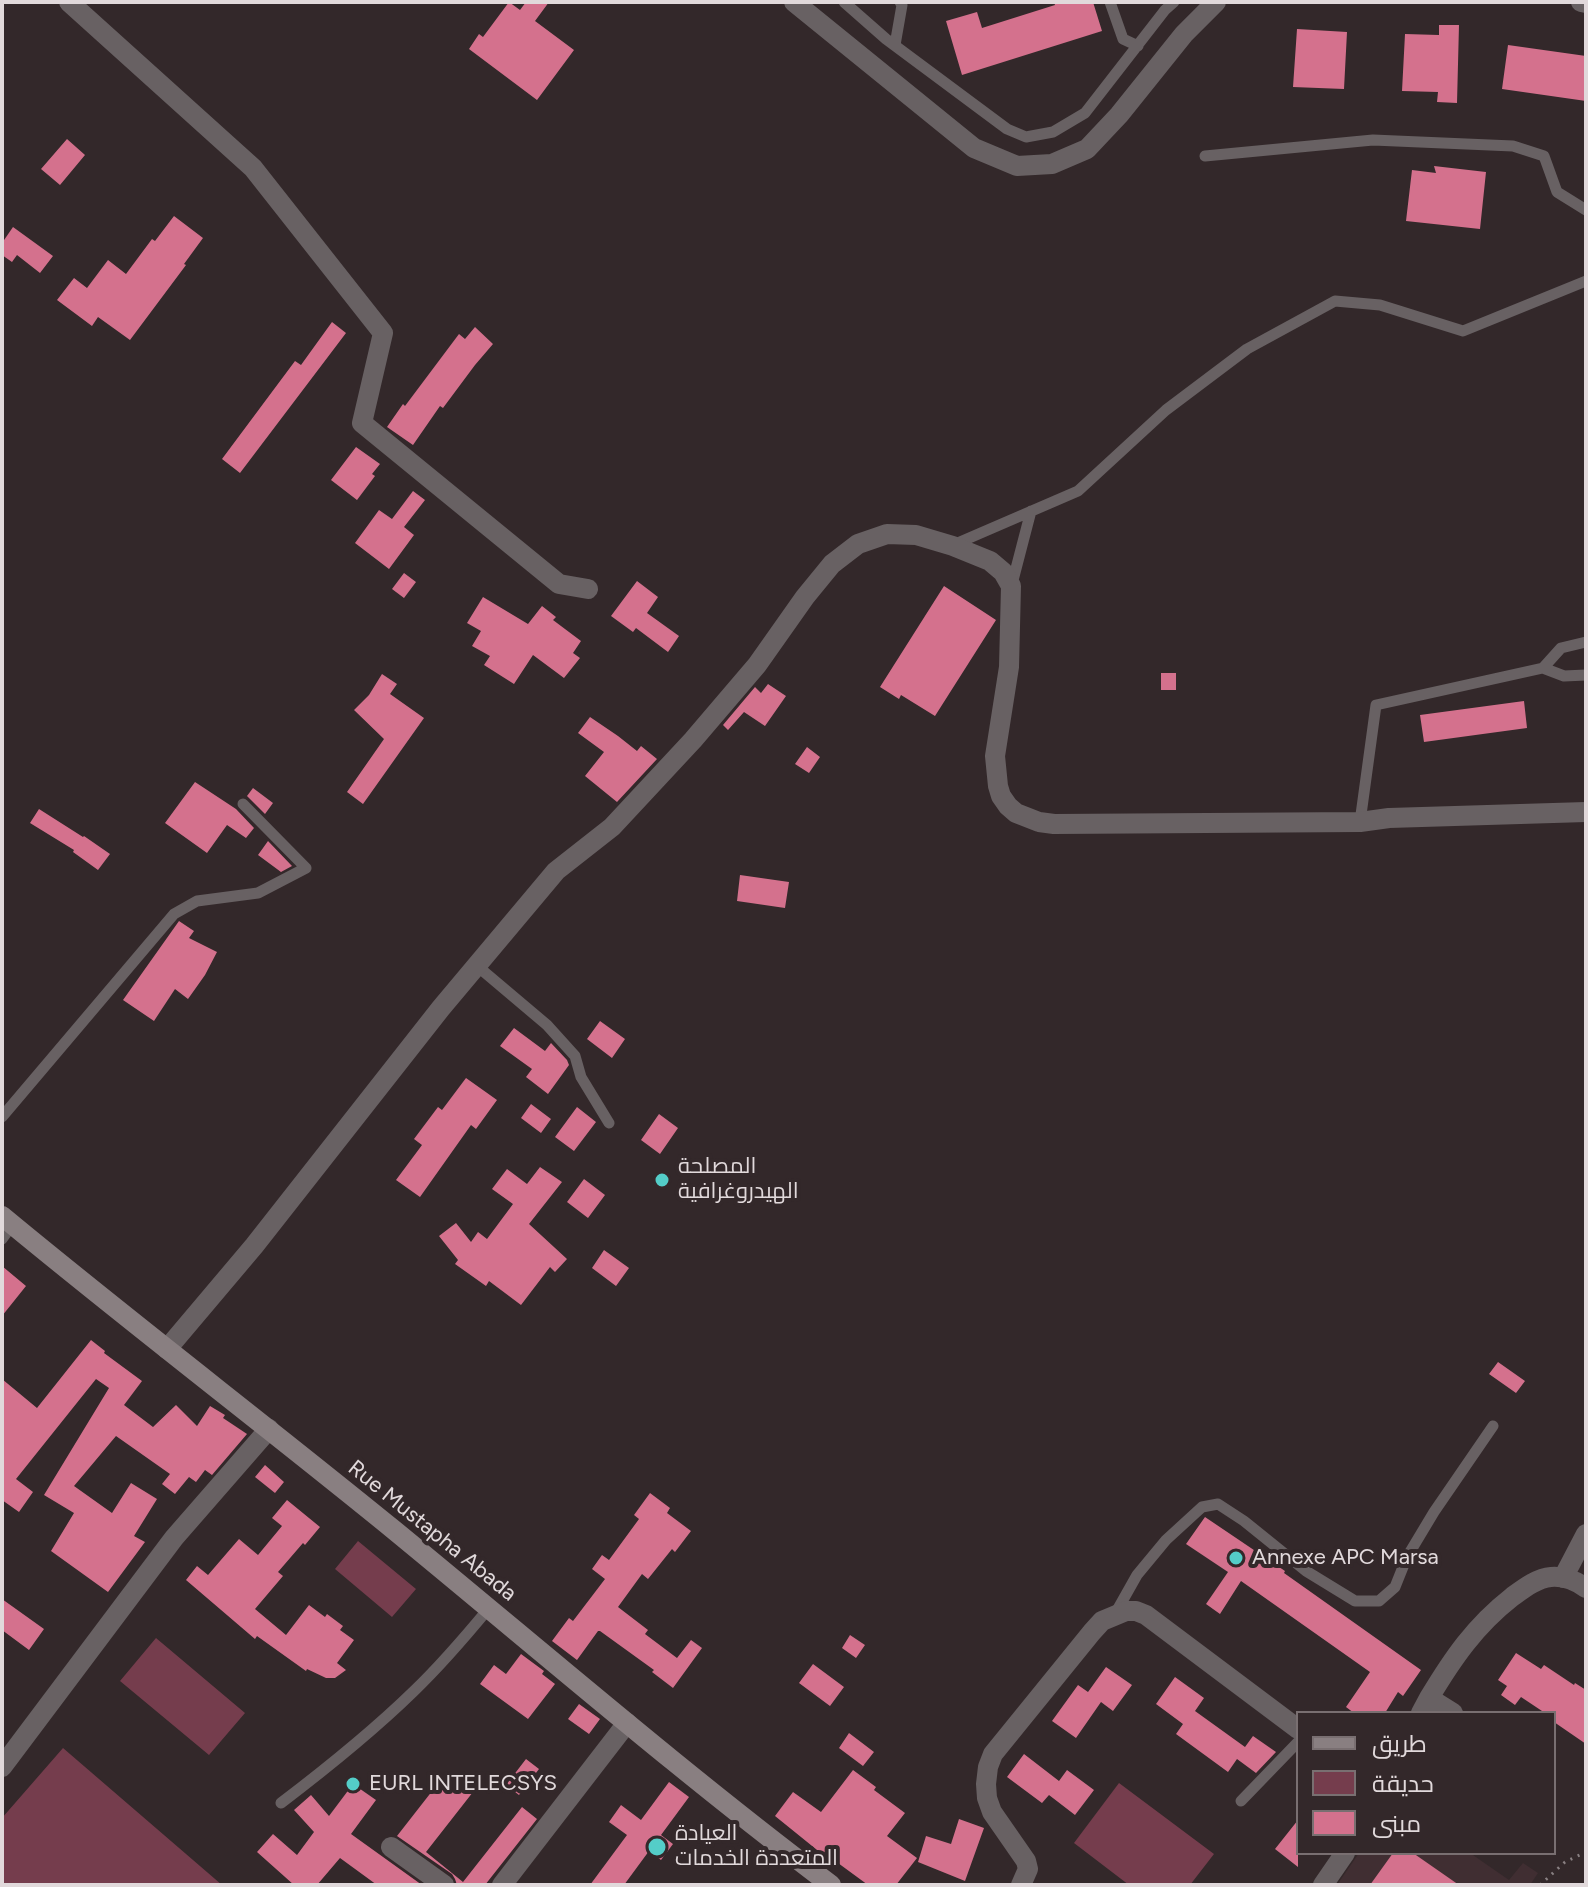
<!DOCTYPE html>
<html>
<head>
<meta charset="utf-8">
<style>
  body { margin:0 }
  #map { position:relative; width:1588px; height:1887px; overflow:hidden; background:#33282a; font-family:Figtree,Cairo,sans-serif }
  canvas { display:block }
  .frame { position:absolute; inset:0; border:4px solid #e1d9db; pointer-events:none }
  .legend { position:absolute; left:1296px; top:1711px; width:260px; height:144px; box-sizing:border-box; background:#33282a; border:2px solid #796f71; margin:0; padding:10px 14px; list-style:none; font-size:24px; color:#e1d9db }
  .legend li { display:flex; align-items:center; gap:16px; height:40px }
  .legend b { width:40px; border:2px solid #796f71 }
</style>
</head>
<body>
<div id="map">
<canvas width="1588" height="1887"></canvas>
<div class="frame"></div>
<ul class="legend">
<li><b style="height:10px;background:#897f81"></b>طريق</li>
<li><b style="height:22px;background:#753d4d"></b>حديقة</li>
<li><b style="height:22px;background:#d4718d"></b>مبنى</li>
</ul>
</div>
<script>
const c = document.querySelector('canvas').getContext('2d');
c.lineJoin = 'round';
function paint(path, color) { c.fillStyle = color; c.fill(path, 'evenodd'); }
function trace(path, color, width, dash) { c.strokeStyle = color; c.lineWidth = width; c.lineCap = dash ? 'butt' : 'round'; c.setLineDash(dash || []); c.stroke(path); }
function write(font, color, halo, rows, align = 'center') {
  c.font = font + ' Figtree,Cairo,sans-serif'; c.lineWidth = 8; c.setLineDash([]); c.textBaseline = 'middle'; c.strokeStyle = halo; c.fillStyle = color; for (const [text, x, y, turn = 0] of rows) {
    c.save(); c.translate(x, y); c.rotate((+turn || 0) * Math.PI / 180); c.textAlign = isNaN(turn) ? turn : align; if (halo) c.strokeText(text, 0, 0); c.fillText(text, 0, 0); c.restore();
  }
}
paint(new Path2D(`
  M1359,1853H1470L1509,1880L1523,1863L1538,1873L1530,1885H1337Z`), '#402e32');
paint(new Path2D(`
  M358,1541L416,1589L392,1617L335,1569Z
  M156,1638L245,1713L209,1755L120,1681Z
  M63,1748L222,1885H2V1818Z
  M1119,1783L1214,1854L1190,1885H1129L1074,1843Z`), '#753d4d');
paint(new Path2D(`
  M509,2L520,10L526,2H549L535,21L574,50L537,100L469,49L479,34L483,37Z
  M1054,2H1093L1102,31L962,75L946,21L977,12L982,28L1055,5Z
  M1439,25H1459L1457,103L1437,102L1438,92L1402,91L1405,34L1439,35Z
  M1297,29L1347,32L1344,89L1293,87Z
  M1508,45L1586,56V101L1502,89Z
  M67,139L85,155L60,185L41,169Z
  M1434,166L1486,172L1480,229L1406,221L1412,170L1436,173Z
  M174,216L203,238L184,264L186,265L130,340L98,317L92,326L57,300L74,278L87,288L108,260L126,274L152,239L155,241Z
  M13,227L53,256L40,273L17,255L12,262L2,255V243Z
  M332,322L346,333L240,473L222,459L295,361L301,365Z
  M475,327L493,344L475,365L443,408L440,406L413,445L387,427L403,404L405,406L459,334L465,339Z
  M356,447L380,464L372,474L375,476L357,500L331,480Z
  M413,491L425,500L404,527L414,535L389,569L355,543L379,510L392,519Z
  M404,573L416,582L404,598L392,589Z
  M637,581L658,597L647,613L679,636L668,652L636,628L633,632L611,616Z
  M944,586L996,620L935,716L901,695L899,699L880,687Z
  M483,597L528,624L542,606L556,617L553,620L581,641L573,653L580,658L564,678L533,655L514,684L484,665L490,656L472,646L481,631L467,623Z
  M1161,673H1176V690H1161Z
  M382,674L397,684L390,694L424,718L363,804L347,792L384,739L354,710L369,695Z
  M768,684L786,696L765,726L744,712L728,730L723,725L755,687L761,693Z
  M1524,701L1527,728L1424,742L1420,715Z
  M590,717L618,736L637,751L641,746L657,759L617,802L585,776L604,752L578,733Z
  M807,747L820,757L809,773L795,764Z
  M195,782L236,809L254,828L246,838L227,825L207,853L165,823Z
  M253,788L273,803L265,814L247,796Z
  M39,809L83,837L84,836L110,854L98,870L73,852L74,850L30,823Z
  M268,841L292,866L281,872L258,855Z
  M740,875L789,882L785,908L737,901Z
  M179,921L194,931L189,938L217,952L205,975L188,999L175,989L154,1021L123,1000Z
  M600,1021L625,1039L612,1058L587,1039Z
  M514,1028L545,1051L551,1043L567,1060L569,1065L548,1094L526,1077L532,1069L500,1046Z
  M466,1078L497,1100L476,1129L471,1125L420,1197L396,1180L422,1145L414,1139L438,1107L442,1110Z
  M531,1104L551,1119L541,1133L521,1118Z
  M577,1107L596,1122L574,1151L555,1137Z
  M659,1114L678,1128L660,1154L641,1140Z
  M540,1167L562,1182L529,1224L567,1259L555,1272L550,1267L521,1305L489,1281L486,1286L455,1264L458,1260L439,1236L456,1223L471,1242L478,1232L487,1239L513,1204L492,1189L507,1169L527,1184Z
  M584,1179L605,1195L588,1218L567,1202Z
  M604,1250L629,1268L616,1286L592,1268Z
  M2,1266L26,1286L2,1316Z
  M91,1340L105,1351L104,1353L142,1381L124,1405L153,1427L176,1405L197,1426L210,1406L225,1415L223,1418L247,1434L212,1475L205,1470L196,1482L189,1477L175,1494L162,1484L170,1474L116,1436L74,1486L112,1513L131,1483L157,1499L134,1536L145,1542L108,1592L51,1551L74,1513L44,1495L109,1388L96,1379L16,1479L33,1492L19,1512L2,1500V1379L37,1408Z
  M1498,1362L1525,1381L1516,1393L1489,1374Z
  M265,1465L284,1482L275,1493L255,1477Z
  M650,1493L670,1508L667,1513L691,1531L675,1552L672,1549L648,1579L642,1574L618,1607L648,1630L645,1634L677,1658L691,1640L702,1648L673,1688L652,1672L654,1670L600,1631H598L577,1660L552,1641L569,1618L573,1621L605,1579L592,1569L602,1555L609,1560L639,1519L634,1515Z
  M287,1500L320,1527L305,1545L303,1543L278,1572L283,1576L255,1609L286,1635L309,1605L325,1617L327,1614L343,1626L340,1630L354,1640L337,1663L346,1670L335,1678H326L307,1669L306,1671L257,1636L255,1639L186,1580L197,1566L208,1575L239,1539L258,1555L282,1526L272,1518Z
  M1205,1517L1285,1571L1284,1573L1421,1670L1403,1696L1398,1692L1385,1713H1354L1346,1707L1370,1672L1241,1581L1220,1614L1206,1604L1228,1572L1186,1544Z
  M2,1599L44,1629L29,1650L2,1630Z
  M850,1635L865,1645L856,1658L842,1648Z
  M1516,1653L1541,1669L1544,1665L1574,1685L1575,1683L1586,1690V1744L1554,1722V1713H1545L1521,1697L1515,1705L1501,1695L1507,1686L1498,1680Z
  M521,1654L544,1671L542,1674L555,1684L528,1719L480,1684L494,1665L506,1674Z
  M813,1664L844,1687L830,1706L799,1683Z
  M1106,1667L1132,1685L1113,1711L1101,1702L1076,1738L1052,1721L1078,1685L1088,1692Z
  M1175,1677L1204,1698L1195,1711L1245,1747L1253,1736L1276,1752L1256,1773L1237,1759L1228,1772L1176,1734L1183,1724L1156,1704Z
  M579,1704L600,1719L589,1734L568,1719Z
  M849,1733L874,1752L863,1766L839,1748Z
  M1024,1754L1059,1781L1067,1770L1094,1790L1075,1815L1049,1795L1042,1803L1007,1777Z
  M526,1759L539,1769L519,1795L506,1785Z
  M853,1770L876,1787L874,1790L905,1813L887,1836L917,1858L896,1885H868L823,1852L822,1854L775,1816L793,1792L821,1812Z
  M447,1772L473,1792L426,1852L463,1882L522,1807L537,1819L485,1885H457L455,1879L452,1874L397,1836Z
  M669,1782L689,1797L661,1835L673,1844L661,1860L649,1851L624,1885H590L627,1835L609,1822L621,1805L641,1820Z
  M353,1784L376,1800L351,1834L422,1885H377L340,1858L317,1885H294L257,1852L273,1834L297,1855L314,1832L294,1810L311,1795L329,1816Z
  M959,1819L984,1828L965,1881L918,1862L926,1836L951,1844Z
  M1298,1820V1867L1275,1849Z
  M1393,1853H1413L1459,1885H1370Z`), '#d4718d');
trace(new Path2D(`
  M1540,1885L1565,1862L1586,1852`), '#898082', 3, [2, 6]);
trace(new Path2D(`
  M844,2L886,39L1007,129L1026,137L1053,132L1085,113L1165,10L1174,2
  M1110,2L1123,39L1138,46
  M895,45L902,5L900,2
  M1205,156L1373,140L1513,146L1544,156L1557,192L1586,210
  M953,545L1078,491L1166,410L1247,349L1335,301L1380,305L1463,331L1586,281
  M1012,584L1031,511
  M1543,668L1561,648L1586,642
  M1360,822L1376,705L1543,668L1564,676L1586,675
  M476,965L547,1025L575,1056L581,1077L609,1123
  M2,1117L174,914L197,901L258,893L306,868L243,804
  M2,1239L12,1225
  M1115,1614L1137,1575L1166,1540L1202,1507L1218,1504L1244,1521L1306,1571L1355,1601H1379L1395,1587L1407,1557L1434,1512L1493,1426
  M1241,1801L1298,1742
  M281,1803C327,1768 372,1732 414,1691C441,1665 465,1637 489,1608`), '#686163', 11);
trace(new Path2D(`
  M69,2L253,168L383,333L362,423L559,584L588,589
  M794,2L974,148L1017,166L1052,164L1087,149L1119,115L1184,34L1216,2
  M1581,2L1586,3
  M167,1349L254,1246L441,1008L556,871L612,827L693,740L757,665L805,597L832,564L858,544L887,534L916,535L953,546L990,561L1003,572L1011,586L1009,667L995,756L998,786L1001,796L1008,806L1016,813L1039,822L1054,824L1360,822L1389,818L1586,812
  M1563,1578L1586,1534
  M1429,1698C1453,1658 1475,1626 1512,1597C1523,1589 1537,1578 1551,1577C1563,1576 1576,1581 1586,1588
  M1421,1713L1429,1698L1453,1713
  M2,1767L174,1538L269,1429
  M391,1847L444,1885
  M502,1885L627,1723
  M1021,1885L1028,1869L1026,1861L992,1812L987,1798L986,1784L988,1767L993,1754L1092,1632L1102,1621L1126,1611H1136L1146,1615L1298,1729
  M1323,1885L1345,1853`), '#686163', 20);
trace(new Path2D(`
  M2,1216C131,1323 264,1424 394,1530C539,1649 681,1772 831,1885`), '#897f81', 20);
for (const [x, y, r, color] of [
  [662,1180,8,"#54cdc8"],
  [1236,1558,8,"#54cdc8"],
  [353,1784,8,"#54cdc8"],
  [657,1847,10,"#54cdc8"]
]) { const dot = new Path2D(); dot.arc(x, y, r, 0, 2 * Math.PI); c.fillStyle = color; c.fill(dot); trace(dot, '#33282a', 3); }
write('22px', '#e1d9db', '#33282a', [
  ["المصلحة",678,1167],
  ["الهيدروغرافية",678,1192],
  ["Annexe APC Marsa",1252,1558],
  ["EURL INTELECSYS",369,1784],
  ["العيادة",675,1834],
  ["المتعددة الخدمات",675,1859]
], 'left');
write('22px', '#e1d9db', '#33282a', [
  ["Rue Mustapha Abada",432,1531,39]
]);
</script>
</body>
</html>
